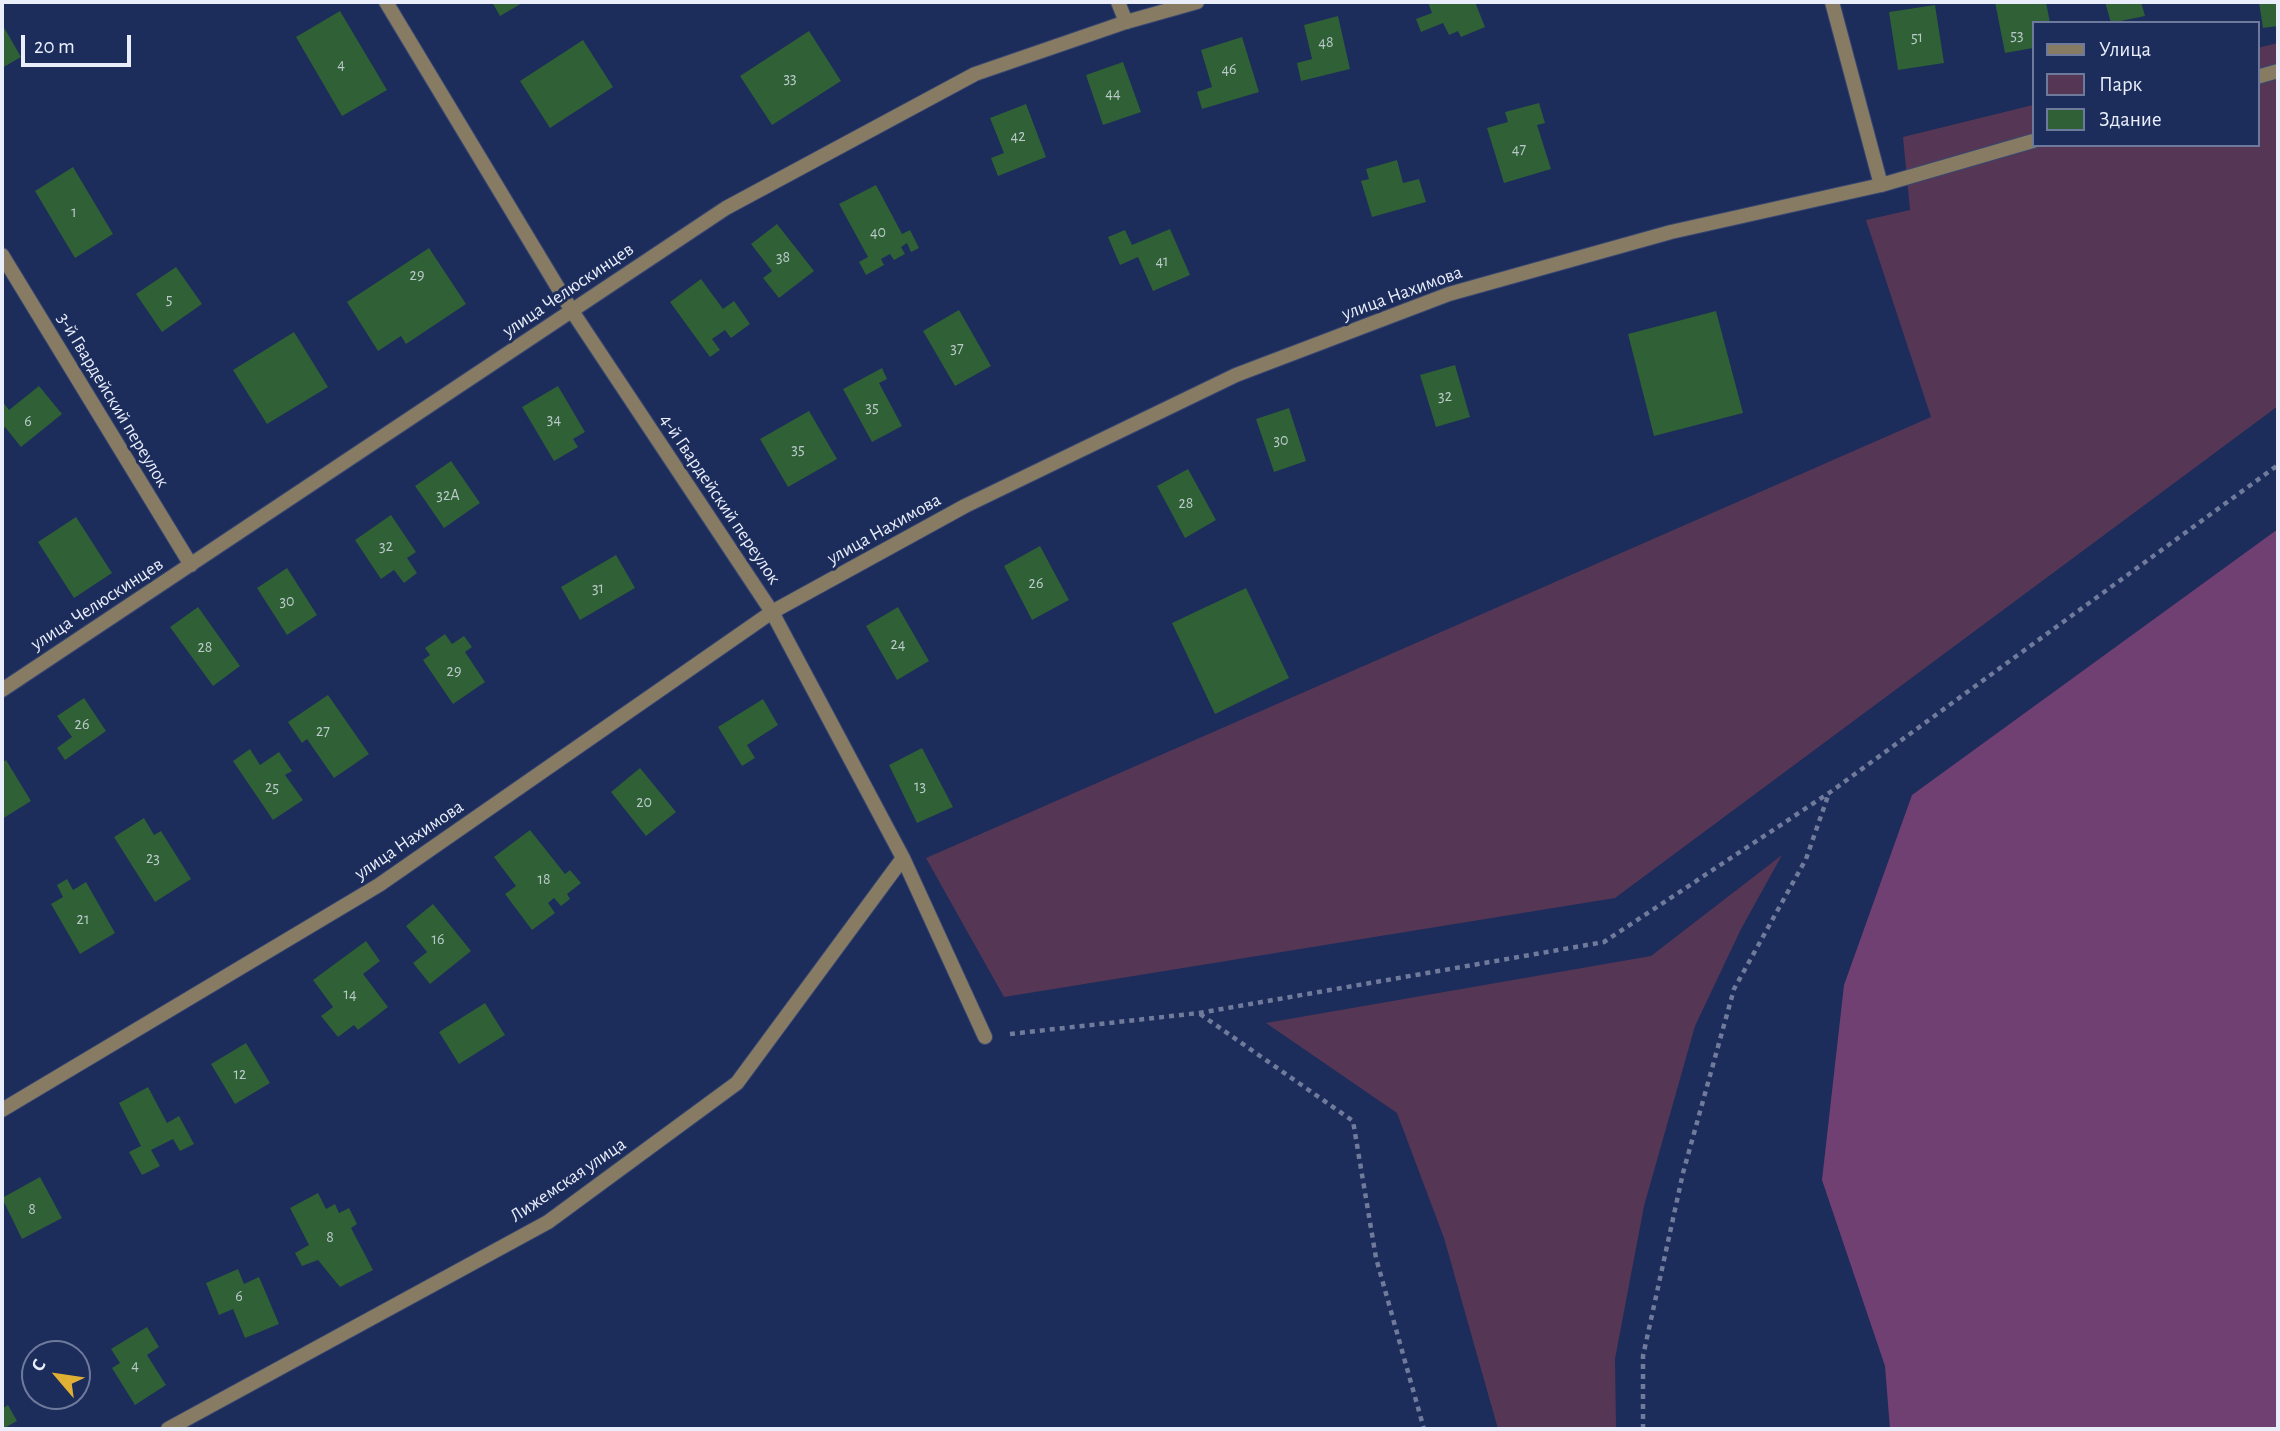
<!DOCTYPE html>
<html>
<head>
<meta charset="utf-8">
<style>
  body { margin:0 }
  #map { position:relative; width:2280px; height:1431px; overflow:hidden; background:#1c2c5b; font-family:"Alegreya Sans",sans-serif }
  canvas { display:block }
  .frame { position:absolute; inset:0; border:4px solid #e9eefa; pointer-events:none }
  .legend { position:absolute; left:2032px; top:21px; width:228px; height:126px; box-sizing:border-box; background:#1c2c5b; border:2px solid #6e7a9b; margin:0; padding:9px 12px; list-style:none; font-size:21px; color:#e9eefa }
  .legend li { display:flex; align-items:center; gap:14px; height:35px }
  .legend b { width:35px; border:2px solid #6e7a9b }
  .north { position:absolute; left:21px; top:1340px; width:70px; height:70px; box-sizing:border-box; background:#1c2c5b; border:2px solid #6e7a9b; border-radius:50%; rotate:299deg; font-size:19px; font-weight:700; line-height:28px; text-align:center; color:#e9eefa }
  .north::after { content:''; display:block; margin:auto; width:24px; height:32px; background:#dfb034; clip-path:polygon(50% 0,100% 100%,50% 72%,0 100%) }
  .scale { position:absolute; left:21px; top:35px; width:110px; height:32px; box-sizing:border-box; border:4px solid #e9eefa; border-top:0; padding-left:9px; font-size:21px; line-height:24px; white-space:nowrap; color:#e9eefa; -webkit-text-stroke:5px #1c2c5b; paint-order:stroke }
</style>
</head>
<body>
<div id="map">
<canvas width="2280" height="1431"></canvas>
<div class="frame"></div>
<ul class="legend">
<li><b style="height:9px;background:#877c63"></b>Улица</li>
<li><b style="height:19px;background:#553755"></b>Парк</li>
<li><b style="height:19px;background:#2f6036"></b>Здание</li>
</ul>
<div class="north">С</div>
<div class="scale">20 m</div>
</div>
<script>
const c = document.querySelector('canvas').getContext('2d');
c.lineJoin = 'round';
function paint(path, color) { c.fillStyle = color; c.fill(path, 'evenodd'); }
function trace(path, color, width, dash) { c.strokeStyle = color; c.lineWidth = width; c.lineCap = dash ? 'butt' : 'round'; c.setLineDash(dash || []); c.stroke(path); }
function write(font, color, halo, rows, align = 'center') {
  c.font = font + ' "Alegreya Sans",sans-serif'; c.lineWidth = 6; c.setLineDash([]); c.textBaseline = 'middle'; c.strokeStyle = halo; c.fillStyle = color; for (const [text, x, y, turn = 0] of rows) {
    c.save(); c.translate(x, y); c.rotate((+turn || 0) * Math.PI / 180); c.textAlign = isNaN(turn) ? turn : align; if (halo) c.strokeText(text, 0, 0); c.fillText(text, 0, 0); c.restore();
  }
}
paint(new Path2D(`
  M2278,43V406L1615,898L1004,997L926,858L1931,417L1866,220L1910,210L1903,137L2033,105V145H2257V48Z
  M1782,855L1741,929L1695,1026L1644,1206L1615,1359L1616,1429H1498L1444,1238L1397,1113L1266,1023L1651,956Z`), '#553755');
paint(new Path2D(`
  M2278,529V1429H1890L1885,1366L1822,1180L1844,985L1912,795Z`), '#714072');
paint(new Path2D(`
  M492,2H524L500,16Z
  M1428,2H1475L1485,27L1461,37L1458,31L1449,35L1443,23L1421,32L1416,19L1432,13Z
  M1995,2H2046L2050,23H2033V48L2005,53Z
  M2105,2H2141L2145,16L2111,23Z
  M2259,2H2278V26L2263,28Z
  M1935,5L1944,63L1898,70L1889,12Z
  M340,11L387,90L342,116L296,37Z
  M1338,16L1350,69L1301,81L1297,63L1312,59L1304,25Z
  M2,24L21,57L2,68Z
  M809,31L841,81L772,125L740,76Z
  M1242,37L1259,92L1202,109L1197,92L1212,87L1201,50Z
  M583,40L613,87L550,128L520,81Z
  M1123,62L1141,112L1103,125L1086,75Z
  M1539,103L1545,123L1537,125L1551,169L1504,183L1487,128L1508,122L1505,112Z
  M1026,104L1046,157L998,176L991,158L1004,153L990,118Z
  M1397,160L1403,183L1419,179L1426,202L1372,217L1361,181L1369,179L1366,169Z
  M73,167L113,234L75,258L35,191Z
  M876,185L902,234L910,230L919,248L911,252L907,243L901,247L905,254L894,260L890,254L881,259L884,265L866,275L859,262L868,257L839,204Z
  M777,224L814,271L779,298L763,278L772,271L751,244Z
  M1170,229L1190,275L1153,291L1138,257L1120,265L1108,237L1125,230L1132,245Z
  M429,248L466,304L406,344L401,336L378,351L347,302Z
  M176,267L202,304L162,332L136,294Z
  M701,279L723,309L734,301L750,324L731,338L725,330L712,339L720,350L710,357L670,302Z
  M959,310L991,366L955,386L923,331Z
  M1716,311L1743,413L1654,436L1628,334Z
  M294,332L328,387L267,424L233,370Z
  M1455,365L1470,417L1436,427L1420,375Z
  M882,368L887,379L879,383L902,426L872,442L843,389Z
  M39,386L62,414L21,447L5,427L2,430V401L9,410Z
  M558,386L585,432L573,439L578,447L554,461L522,407Z
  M1289,408L1306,461L1274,472L1256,419Z
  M809,411L837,459L788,487L760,439Z
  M451,461L480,503L444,528L415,486Z
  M1188,469L1216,520L1185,538L1157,486Z
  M391,515L416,552L407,558L417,573L404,583L394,570L381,579L355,540Z
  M76,517L112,573L74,598L38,542Z
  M1040,546L1069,600L1032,620L1004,566Z
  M616,555L635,588L580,620L561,587Z
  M287,568L317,615L287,635L257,588Z
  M1246,588L1289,678L1215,714L1172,623Z
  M198,607L240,666L213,686L170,627Z
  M898,607L929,661L897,680L866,626Z
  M445,634L452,644L464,636L472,647L465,652L485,682L453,704L423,660L430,655L425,648Z
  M328,695L369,754L334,778L307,739L302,743L288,722Z
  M84,698L106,731L65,760L57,748L72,737L57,716Z
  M763,699L778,725L747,745L755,758L742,766L718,727Z
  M922,748L953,807L917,823L889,765Z
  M250,749L260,765L279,752L292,771L285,775L303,800L273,820L233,761Z
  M6,760L31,801L2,819V763Z
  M640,768L676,812L646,836L611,792Z
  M144,818L154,835L161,831L191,879L155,902L114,837Z
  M530,830L565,874L570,870L581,883L567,894L570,899L561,906L554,898L548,903L555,913L532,930L505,894L516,886L494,857Z
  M67,879L73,890L86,882L115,933L80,954L51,904L63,897L57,885Z
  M433,904L471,951L430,984L413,963L427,952L406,926Z
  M366,941L380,961L363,974L388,1007L358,1030L354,1025L338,1037L321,1016L333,1007L313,980Z
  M485,1003L505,1035L459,1064L439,1032Z
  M246,1043L270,1083L235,1104L211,1064Z
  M148,1087L167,1123L179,1116L194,1144L180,1151L173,1139L151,1150L160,1166L142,1175L129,1152L141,1146L119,1103Z
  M40,1177L62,1218L22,1239L2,1198Z
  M318,1193L326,1209L335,1204L339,1213L349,1208L357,1224L351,1228L373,1270L340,1287L318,1260L302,1266L295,1253L309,1245L290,1208Z
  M238,1269L244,1284L259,1277L279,1324L245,1338L233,1309L219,1315L206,1283Z
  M147,1327L159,1347L147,1355L166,1385L135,1405L112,1368L120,1363L111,1349Z
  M8,1405L17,1421L6,1427L8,1429H2V1409Z`), '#2f6036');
const lane = new Path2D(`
  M1118,2L1126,22
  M2257,77L2278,71
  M1881,185L2033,141`);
const street = new Path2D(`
  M386,2L572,311L772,612L903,858L985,1037
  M2,255L191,565
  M2,690L726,208L975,74L1126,22L1197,2
  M2,1110L379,885L772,612L965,506L1236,375L1449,294L1671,232L1881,185L1832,2
  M168,1429L548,1222L737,1083L903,858`);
trace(lane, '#394771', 16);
trace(street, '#394771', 16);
trace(new Path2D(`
  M1200,1014L1353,1121L1376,1258L1424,1429
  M1010,1034L1199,1013L1604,942L1829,793L2278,465
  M1643,1429V1356L1683,1173L1734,989L1806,859L1829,793`), '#707b9c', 4.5, [5, 5]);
trace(lane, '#877c63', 14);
trace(street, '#877c63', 14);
write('16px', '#bacac9', null, [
  ["53",2017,35],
  ["51",1917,37],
  ["48",1326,42],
  ["4",341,64],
  ["46",1229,69],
  ["33",790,78],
  ["44",1113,93],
  ["42",1018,136],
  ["47",1519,149],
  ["1",74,212],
  ["40",878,232],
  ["38",783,257],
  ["41",1162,261],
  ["29",417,275],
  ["5",169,299],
  ["37",957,348],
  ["32",1445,396],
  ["35",872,407],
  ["34",554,419],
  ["6",28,421],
  ["30",1281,440],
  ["35",798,449],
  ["32А",448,495],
  ["28",1186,503],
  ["32",386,546],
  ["26",1036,583],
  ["31",598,588],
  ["30",287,601],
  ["24",898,644],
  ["28",205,647],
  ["29",454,671],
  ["26",82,724],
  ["27",323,731],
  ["13",920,786],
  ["25",272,787],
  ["20",644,802],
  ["23",153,858],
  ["18",544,879],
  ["21",83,919],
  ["16",438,939],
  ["14",350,994],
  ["12",240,1074],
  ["8",32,1209],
  ["8",330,1237],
  ["6",239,1296],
  ["4",135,1365]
]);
write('19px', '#e9eefa', '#1c2c5b', [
  ["улица Челюскинцев",568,290,-34],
  ["улица Нахимова",1402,293,-20],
  ["3-й Гвардейский переулок",113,400,59],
  ["4-й Гвардейский переулок",720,499,56],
  ["улица Нахимова",884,529,-29],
  ["улица Челюскинцев",97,604,-33],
  ["улица Нахимова",409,840,-34],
  ["Лижемская улица",568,1180,-34]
]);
</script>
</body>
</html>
